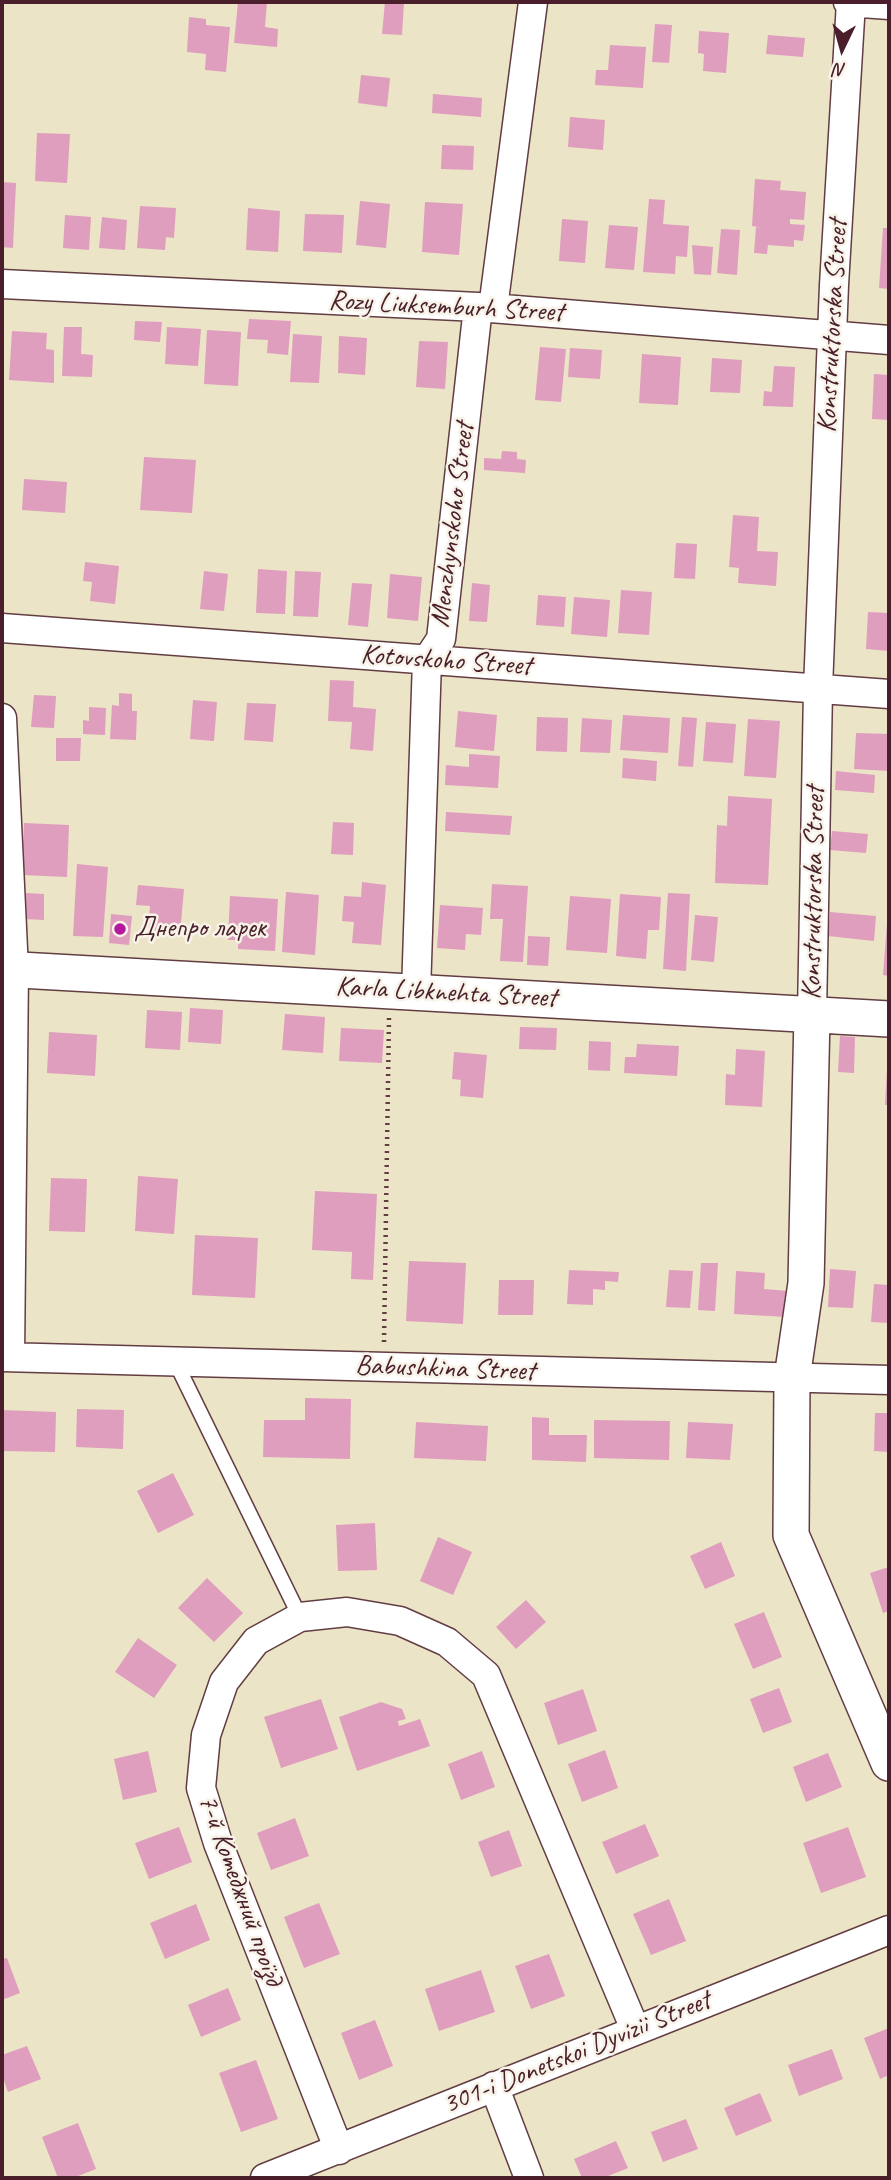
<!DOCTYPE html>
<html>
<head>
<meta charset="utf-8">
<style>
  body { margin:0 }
  #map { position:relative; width:891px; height:2180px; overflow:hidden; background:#ece4c7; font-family:Caveat,sans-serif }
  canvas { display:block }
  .frame { position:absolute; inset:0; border:4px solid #4a1f2b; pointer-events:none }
  .north { position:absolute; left:807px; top:14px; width:70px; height:70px; -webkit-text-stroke:5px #f7f3e8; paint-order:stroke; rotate:185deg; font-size:19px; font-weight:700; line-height:28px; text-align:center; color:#4a1f2b }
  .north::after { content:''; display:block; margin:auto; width:24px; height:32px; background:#4a1f2b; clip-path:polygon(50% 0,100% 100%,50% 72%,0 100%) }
</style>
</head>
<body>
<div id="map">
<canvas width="891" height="2180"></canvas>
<div class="frame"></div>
<div class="north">N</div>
</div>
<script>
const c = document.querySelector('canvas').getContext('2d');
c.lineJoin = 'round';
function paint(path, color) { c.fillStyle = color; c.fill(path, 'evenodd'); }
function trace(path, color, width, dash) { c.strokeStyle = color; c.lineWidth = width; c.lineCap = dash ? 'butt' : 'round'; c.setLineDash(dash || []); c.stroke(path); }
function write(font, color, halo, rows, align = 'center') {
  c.font = font + ' Caveat,sans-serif'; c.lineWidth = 5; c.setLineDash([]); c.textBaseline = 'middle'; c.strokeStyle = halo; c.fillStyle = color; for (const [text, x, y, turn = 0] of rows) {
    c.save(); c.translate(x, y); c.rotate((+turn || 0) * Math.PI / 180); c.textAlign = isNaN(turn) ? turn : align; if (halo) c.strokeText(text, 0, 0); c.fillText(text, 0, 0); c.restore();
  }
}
paint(new Path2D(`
  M238,2H267L265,27L278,29L277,47L234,43Z
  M385,2H404L402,35L382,34Z
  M189,17L206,19V25L230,27L226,72L205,70L206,54L187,52Z
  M655,24L672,25L669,63L652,62Z
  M699,31L729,33L726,73L703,71L704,54L698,53Z
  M768,35L805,38L803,57L766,54Z
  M610,45L646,47L643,88L595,85L596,70H608Z
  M361,75L390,78L387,107L358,103Z
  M433,94L482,98L481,117L432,113Z
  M570,117L605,120L603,150L568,147Z
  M37,133L70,134L67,183L35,181Z
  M442,145L474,146L473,170L441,169Z
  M755,179L781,181L780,190L806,192L804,220L790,219V224L805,225L803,241L794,240V247L768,245L767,254L754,253L756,227L764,228L752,226Z
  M2,182L16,183L13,248L2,247Z
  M649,199L665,200L663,224L689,226L687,257L676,256L675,274L643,272Z
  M360,201L390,204L386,248L356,245Z
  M425,202L463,204L459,255L422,252Z
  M140,206L176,208L174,238L166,237L165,250L137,248Z
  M248,208L280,211L278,252L246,250Z
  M305,214L344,215L342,253L303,251Z
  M65,215L91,217L89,250L63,248Z
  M102,217L127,220L125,250L99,248Z
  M562,219L588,221L585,263L559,261Z
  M609,225L638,227L634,270L605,268Z
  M883,228H889V289L879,288Z
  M721,229L740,230L737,275L717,273Z
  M692,245L713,247L711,275L694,274Z
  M249,319L291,321L288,355L267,353L268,340L247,339Z
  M135,321L162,322L160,342L134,340Z
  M64,327H82L81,354L93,355L92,377L62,376Z
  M167,327L201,329L198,366L165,364Z
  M207,330L241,332L238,386L204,384Z
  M12,331L47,333L46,349L54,350V383L9,380Z
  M293,334L322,336L319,383L290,382Z
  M339,336L367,338L365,375L338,373Z
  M419,341L448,342L445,389L416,387Z
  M540,347L566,349L561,402L535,400Z
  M570,348L602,350L600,379L568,377Z
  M642,354L681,357L678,405L639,403Z
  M712,358L742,360L740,393L710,392Z
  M774,366L795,367L793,407L763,406L764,391L772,392Z
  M874,374L889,375V420L872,419Z
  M502,451L517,452V459L526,460L525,473L484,470V458L501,459Z
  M144,457L196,460L192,513L140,510Z
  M24,479L67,482L65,513L22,510Z
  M733,515L759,517L757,551L778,552L776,586L738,583L739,568L729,567Z
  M676,543L697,544L695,579L674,578Z
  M85,562L119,566L115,604L90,601L92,582L83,581Z
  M258,569L287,571L285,614L256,613Z
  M204,571L228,574L224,611L200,609Z
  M295,571L321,572L318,617L293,616Z
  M390,574L422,577L418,621L387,618Z
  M352,583L372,584L368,627L348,625Z
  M472,583L490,585L487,622L469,621Z
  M621,590L652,592L649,635L618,633Z
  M538,595L566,597L564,627L536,625Z
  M574,597L610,600L607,637L571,634Z
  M868,612L889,613V651L866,649Z
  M330,680L354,681L353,707L376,709L373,751L350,749L352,722L328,721Z
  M119,693L132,694V711H137L136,740L110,739L112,705L119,706Z
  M34,695L56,696L54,728L31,727Z
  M193,700L217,702L214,741L190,739Z
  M247,703L276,704L273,742L244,740Z
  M89,707L106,708L105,735L83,734V720L89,721Z
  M458,711L497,715L494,751L455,747Z
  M623,715L670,718L668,753L620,750Z
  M537,717L568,718L567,752L536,751Z
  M682,717L697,718L693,767L678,766Z
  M582,718L612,720L610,753L580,752Z
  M748,719L780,721L776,778L744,776Z
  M706,722L736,724L733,763L703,761Z
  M856,733L889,734V771L854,769Z
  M56,738H81L80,761H56Z
  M469,754L500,756L498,788L445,785L446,765L469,767Z
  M623,758L657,761L656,781L622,778Z
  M836,771L875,775L874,793L835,790Z
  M728,796L772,799L768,885L715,883L717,825L727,826Z
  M446,812L512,816L510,835L445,831Z
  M333,822L354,823L353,855L331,854Z
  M24,823L69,825L67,877L22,875Z
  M832,831L868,834L866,853L830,850Z
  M77,864L108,867L103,937L73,936Z
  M362,882L386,885L381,945L352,943L354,922L342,921L344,896L361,897Z
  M492,884L528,886L523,962L500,961L503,919H490Z
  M138,885L184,889L180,934L148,931L150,906L136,905Z
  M286,892L319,895L315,955L282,952Z
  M26,893L44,894V920L25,919Z
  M668,893L690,894L686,971L663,969Z
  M620,894L661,897L659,930H648L646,959L616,956Z
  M230,896L278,899L275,951L238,949V940H228Z
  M570,896L611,899L607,953L566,950Z
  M440,905L483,908L481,935L466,934L465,950L437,948Z
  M830,912L876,916L874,941L828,936Z
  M111,914L132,916L129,945L109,943Z
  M695,915L718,917L714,962L691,960Z
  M887,923H889V976L883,975Z
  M528,936L550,937L548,966L527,965Z
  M190,1008L223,1010L221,1044L188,1042Z
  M147,1010L182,1012L180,1050L145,1048Z
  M285,1014L325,1017L323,1053L282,1050Z
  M520,1027L557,1028L556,1050L519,1049Z
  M341,1028L384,1030L382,1063L339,1061Z
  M49,1032L97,1035L95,1076L47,1073Z
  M840,1036L855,1037L854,1073L838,1072Z
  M589,1041L611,1042L610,1071L588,1070Z
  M637,1044L679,1046L677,1076L624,1073L625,1057H636Z
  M736,1049L765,1051L762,1107L725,1105L726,1074L735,1075Z
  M454,1052L487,1055L483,1098L460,1096L461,1080L452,1079Z
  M887,1069H889V1105H885Z
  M138,1176L178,1179L174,1234L135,1231Z
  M51,1178L87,1179L85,1232L49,1231Z
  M315,1191L377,1194L373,1280L351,1279L352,1252L312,1250Z
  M195,1235L258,1238L255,1298L192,1295Z
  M409,1261L466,1263L463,1324L406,1321Z
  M701,1263H718L715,1311L698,1310Z
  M830,1269L856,1271L853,1308L828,1307Z
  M569,1270L619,1272L618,1282L605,1281V1290L593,1289V1305L567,1304Z
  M669,1270L693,1271L690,1308L666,1307Z
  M736,1271L765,1273L764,1289L788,1291L786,1317L734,1314Z
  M499,1280H534L533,1315H498Z
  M874,1284L889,1285V1323L871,1322Z
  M305,1398L351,1399L350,1459L263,1457L264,1420H305Z
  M77,1409L124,1410L123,1449L76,1447Z
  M2,1410L56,1412L55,1452L2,1451Z
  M875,1413H889V1452L874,1451Z
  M532,1417L549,1418V1435H587L586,1462L532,1460Z
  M594,1420L670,1421L669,1460L594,1458Z
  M416,1422L488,1426L486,1461L414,1458Z
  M688,1422L733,1424L730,1460L686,1458Z
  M173,1473L194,1515L158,1533L137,1491Z
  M375,1523L377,1570L338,1571L336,1525Z
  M438,1537L472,1552L453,1595L420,1581Z
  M721,1542L735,1576L705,1589L690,1556Z
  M889,1567V1611L883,1613L870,1573Z
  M207,1578L243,1613L214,1642L178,1608Z
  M526,1600L546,1622L516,1649L496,1627Z
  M764,1612L782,1657L753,1669L734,1624Z
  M138,1638L177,1665L154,1698L115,1672Z
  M779,1688L792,1722L763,1733L750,1699Z
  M583,1689L597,1731L558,1745L544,1703Z
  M321,1699L338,1749L281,1768L264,1717Z
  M381,1702L402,1709L406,1719L398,1721L399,1726L420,1719L430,1746L357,1771L339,1717Z
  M605,1750L618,1788L582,1802L568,1764Z
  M148,1751L157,1792L123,1800L114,1759Z
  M482,1751L495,1787L461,1800L448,1764Z
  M828,1753L842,1787L806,1802L793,1767Z
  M295,1818L309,1856L271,1870L257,1833Z
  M645,1824L659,1856L616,1874L602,1842Z
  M179,1827L192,1862L149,1879L135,1843Z
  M848,1827L866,1877L821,1893L803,1843Z
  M509,1830L522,1866L491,1877L478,1842Z
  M669,1899L686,1941L651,1955L633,1914Z
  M319,1903L340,1954L304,1968L284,1917Z
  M196,1904L210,1940L165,1959L150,1923Z
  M549,1954L565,1996L531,2009L515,1966Z
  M7,1958L20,1993L2,2000V1959Z
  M481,1970L495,2012L439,2031L425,1989Z
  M228,1988L241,2020L201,2037L188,2005Z
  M375,2020L393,2066L359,2080L341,2033Z
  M889,2028V2075L880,2079L864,2038Z
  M27,2046L41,2079L8,2092L2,2075V2055Z
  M832,2049L843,2079L799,2096L788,2065Z
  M256,2060L278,2119L241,2132L219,2073Z
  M760,2093L772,2121L736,2136L724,2108Z
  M686,2119L698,2149L663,2162L651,2132Z
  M78,2123L96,2169L73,2178H58L42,2137Z
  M616,2141L628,2168L603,2178H582L574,2159Z`), '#df9ebd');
const service = new Path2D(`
  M175,1361L300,1617`);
const minor = new Path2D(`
  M848,2L889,5
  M2,284L478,307L889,340
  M493,308L533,2
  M2,628L889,694
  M2,718L14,970L10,1357
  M416,992L427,660L441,639L478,307
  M812,1015L818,689L834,285L851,2
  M2,1357L889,1380
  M494,2086L529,2178
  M339,2150L218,1843L201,1788L206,1735L224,1682L256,1641L300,1617L347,1612L400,1621L447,1642L486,1675L635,2029
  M265,2178L889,1930`);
const tertiary = new Path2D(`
  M2,969L889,1019
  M812,1015L806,1283L792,1378L791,1535L889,1763`);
trace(service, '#623d42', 17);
trace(minor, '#623d42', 31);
trace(tertiary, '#623d42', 38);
trace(new Path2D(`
  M384,1342L389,1018`), '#623d42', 4.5, [2, 5]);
trace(service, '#fff', 14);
trace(minor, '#fff', 28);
trace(tertiary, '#fff', 35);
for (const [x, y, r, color] of [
  [120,929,7,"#b5179e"]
]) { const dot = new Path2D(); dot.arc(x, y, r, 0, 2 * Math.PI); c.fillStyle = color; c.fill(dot); trace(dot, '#f7f3e8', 2.5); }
write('28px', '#4a1f2b', '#f7f3e8', [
  ["Rozy Liuksemburh Street",446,307,3],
  ["Konstruktorska Street",833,326,-87],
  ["Menzhynskoho Street",453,525,-83],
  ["Kotovskoho Street",446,661,4],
  ["Konstruktorska Street",814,893,-89],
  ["Karla Libknehta Street",446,993,3],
  ["Babushkina Street",445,1369,2],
  ["7-й Котеджний проїзд",240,1890,70],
  ["301-i Donetskoi Dyvizii Street",577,2053,-22]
]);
write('28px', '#4a1f2b', '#f7f3e8', [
  ["Днепро ларек",134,929]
], 'left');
</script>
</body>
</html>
